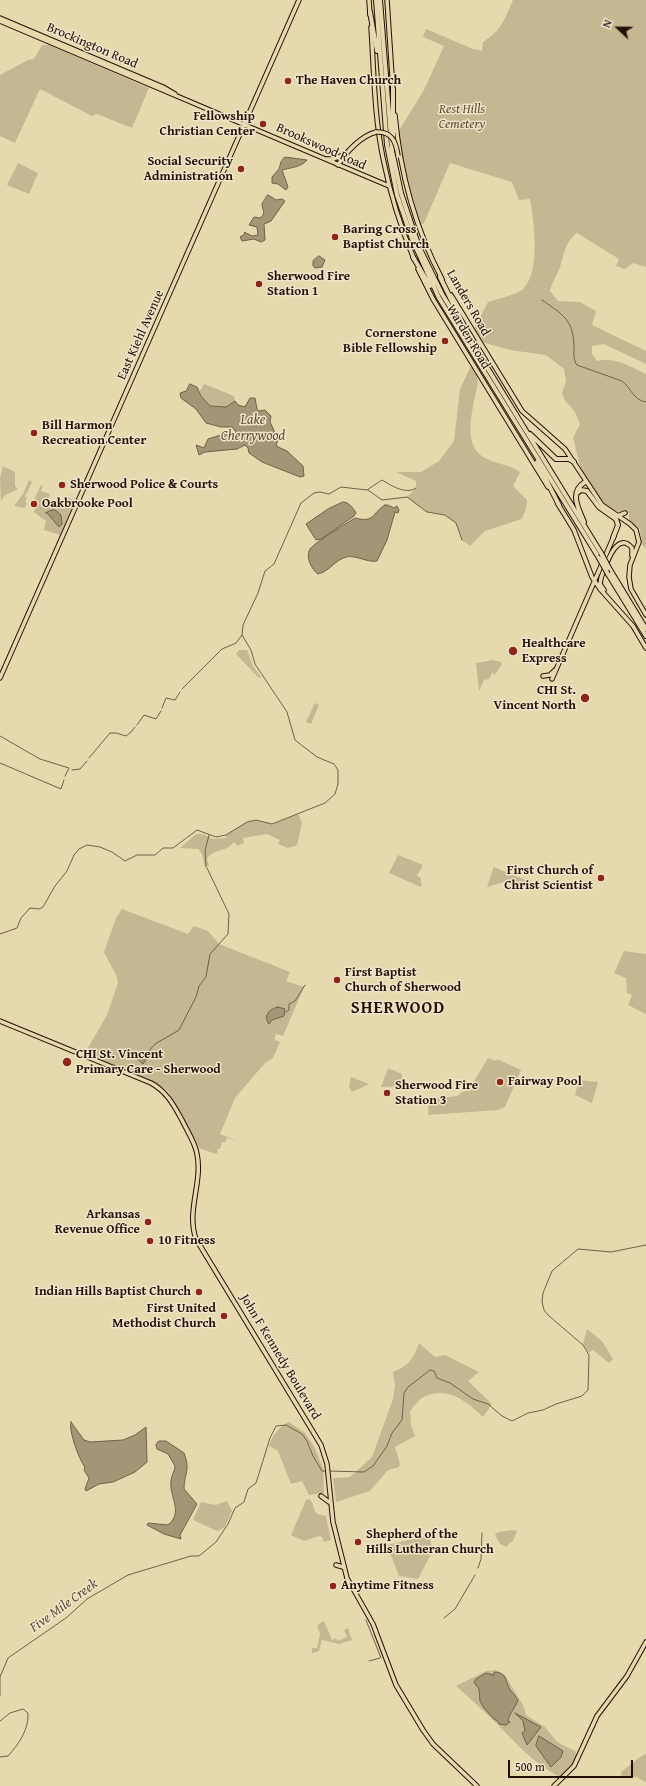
<!DOCTYPE html>
<html>
<head>
<meta charset="utf-8">
<style>
  body { margin:0 }
  #map { position:relative; width:646px; height:1786px; overflow:hidden; background:#e6d9ae; font-family:"Gentium Book Plus",serif }
  canvas { display:block }
  .north { position:absolute; left:598px; top:8px; width:40px; height:40px; -webkit-text-stroke:3px #efe6ca; paint-order:stroke; rotate:292deg; font-size:11px; font-weight:700; line-height:16px; text-align:center; color:#251005 }
  .north::after { content:''; display:block; margin:auto; width:14px; height:18px; background:#251005; clip-path:polygon(50% 0,100% 100%,50% 72%,0 100%) }
  .scale { position:absolute; left:508px; top:1760px; width:125px; height:18px; box-sizing:border-box; border:2px solid #251005; border-top:0; padding-left:5px; font-size:12px; line-height:14px; white-space:nowrap; color:#251005; -webkit-text-stroke:3px #efe6ca; paint-order:stroke }
</style>
</head>
<body>
<div id="map">
<canvas width="646" height="1786"></canvas>
<div class="north">N</div>
<div class="scale">500 m</div>
</div>
<script>
const c = document.querySelector('canvas').getContext('2d');
c.lineJoin = 'round';
function paint(path, color) { c.fillStyle = color; c.fill(path, 'evenodd'); }
function trace(path, color, width, dash) { c.strokeStyle = color; c.lineWidth = width; c.lineCap = dash ? 'butt' : 'round'; c.setLineDash(dash || []); c.stroke(path); }
function write(font, color, halo, rows, align = 'center') {
  c.font = font + ' "Gentium Book Plus",serif'; c.lineWidth = 3; c.setLineDash([]); c.textBaseline = 'middle'; c.strokeStyle = halo; c.fillStyle = color; for (const [text, x, y, turn = 0] of rows) {
    c.save(); c.translate(x, y); c.rotate((+turn || 0) * Math.PI / 180); c.textAlign = isNaN(turn) ? turn : align; if (halo) c.strokeText(text, 0, 0); c.fillText(text, 0, 0); c.restore();
  }
}
paint(new Path2D(`
  M513,0H646V267L633,263L625,269L616,266L619,259L577,233C565,242 564,254 560,267C557,275 552,282 550,291L558,301L580,302L596,311L592,325L646,351V364L604,344L592,346V354L597,361C614,356 631,367 646,374V548L642,545L640,529L629,520V513L619,512L602,505L583,477L573,438L580,424L575,412L564,399L562,393L566,381L564,369L546,355L510,350L482,342L473,331L488,302C496,299 517,295 523,289C541,271 534,222 530,199L519,200L512,182L450,163L424,223L420,225L405,170L398,132L424,90L444,46L423,37L426,29L473,49L482,51L483,42C502,30 504,20 513,0Z
  M42,45H49L149,88L132,128L97,114L92,116L40,89L15,143L0,136V75L28,60L34,59Z
  M18,163L38,173L29,194L7,185Z
  M471,366L477,375L478,383C474,404 461,443 483,457C495,464 509,464 520,472L513,486L527,500L526,508L522,519L485,531L470,546L462,540L456,523L445,515L427,512L407,497L416,488V481L396,472H421L439,461L454,441L460,389Z
  M204,384L234,396L235,401L226,407L210,406L199,393Z
  M3,466L15,472V486L18,489L5,495L1,501L0,478Z
  M29,480L32,482L25,497L27,498L25,502L27,503L25,508L14,506L23,494Z
  M41,485L43,486L41,491L50,494L46,504L53,507H59L66,497L75,500L60,535L44,530L46,521L34,512L38,502L34,500Z
  M239,650H247L253,666L261,677L259,678L236,654Z
  M493,660L501,662L502,664L494,676L493,672L489,679L484,680L479,691L476,663Z
  M315,703L319,705L311,724L306,722Z
  M298,814L302,823L297,845L288,848L278,844L280,840L267,834L243,838L244,843L237,846L236,843H233C226,852 212,849 207,859L209,866L205,868L202,854L198,849L180,848L196,834H203L213,839L226,838V835L247,822L256,820L272,824Z
  M398,855L423,865L417,876L421,878V882L419,881L422,884L421,887L389,873Z
  M494,866V867L530,882L507,881L487,887Z
  M122,909L188,934L194,926L208,931L219,944L290,972L286,981L304,987L283,1036L276,1034L274,1039L280,1042L273,1058L265,1063L235,1098L220,1134L237,1141L227,1138L225,1142H222L220,1149H217L218,1152L216,1154L199,1148L168,1091L150,1080L85,1053L107,1015L118,983L117,977L104,952L116,918Z
  M624,951L646,954V1014L628,1005L632,995L627,993L626,978L614,973Z
  M488,1058L496,1061L497,1059L521,1070L505,1107L498,1110L428,1115L429,1099L457,1096L471,1086Z
  M388,1068L402,1074V1086L381,1087Z
  M351,1077L369,1084L352,1092L349,1086Z
  M579,1080L598,1082L592,1103L575,1095Z
  M587,1329L602,1341L613,1359L609,1363L593,1350L589,1353L583,1344Z
  M419,1343L435,1357L445,1355L479,1372L468,1381L492,1404L483,1417C468,1402 448,1386 426,1396C420,1398 414,1406 410,1411L411,1425L415,1436L395,1447L400,1464L399,1467L388,1470L370,1491L336,1502L333,1478L350,1477L372,1457L393,1399L395,1386L393,1372C409,1365 413,1360 419,1343Z
  M289,1422L304,1432L314,1446L323,1468L324,1493L309,1495L302,1481L291,1484L278,1451L269,1446C273,1435 278,1427 289,1422Z
  M309,1499C318,1506 308,1514 326,1516L331,1540L324,1542L322,1537L319,1536L304,1541L291,1535L306,1500Z
  M227,1501L232,1511L225,1527L217,1531L193,1520L201,1502L216,1505Z
  M512,1530L517,1531L512,1543L510,1542L507,1547L500,1544L495,1535L498,1532Z
  M430,1535L432,1552L418,1579L399,1576L387,1545Z
  M324,1621L332,1640L336,1638L338,1641L347,1637L344,1630L348,1628L352,1640L339,1644L322,1640L319,1651L312,1653V1648H317L320,1634L317,1626L320,1623Z
  M495,1670L505,1675L524,1707L526,1715L545,1727L557,1742L575,1751L578,1758L570,1771L560,1777C532,1762 519,1746 497,1724C484,1711 470,1698 456,1686L486,1671Z
  M646,1754V1782L636,1777H622L621,1772L640,1757Z`), '#c5b791');
const water = new Path2D(`
  M285,157L307,160C302,167 289,168 282,170L288,187L286,190L278,184L272,183V177L279,169L281,162Z
  M268,195L276,200L282,199L285,201L271,221L264,224L265,240L261,242L254,239L242,241L240,237L245,234L244,232L252,236L258,235L257,227L249,225L254,217L260,218C267,213 262,210 262,204Z
  M319,256L325,260L322,267L315,268L313,266V261Z
  M190,384L197,387L201,396L210,406L226,407L235,401L238,405L245,407L250,398H255L257,409L259,411L265,410L271,416L270,422L278,439L276,446L287,451L303,466L304,476L300,477L262,462L249,453L248,448L245,445L237,449L205,452L199,455L196,445L204,448L208,439L224,434L233,435L236,432L232,427H221L206,423L196,409L181,398L180,393L186,391Z
  M343,502C349,502 353,508 356,513L354,516L321,539L316,540L306,524L328,509Z
  M385,505H388L394,508L397,506L399,510L398,513L395,512L387,540L377,561C366,563 354,553 343,558C333,563 329,571 318,574C312,570 305,557 310,549C314,543 347,523 355,518C375,523 371,514 385,505Z
  M52,510H55L61,515L62,524L59,527L48,514L46,513Z
  M278,1007L285,1009L284,1016L272,1020L269,1024C263,1016 269,1009 278,1007Z
  M142,1051L147,1053L149,1056L143,1064L135,1057H131Z
  M71,1422L84,1440L90,1442L123,1440L135,1435L146,1427L147,1462L135,1472L113,1482L99,1484L86,1491L85,1489L89,1478L84,1470L85,1467C79,1460 68,1429 71,1422Z
  M159,1441H166L184,1453C191,1471 184,1473 184,1489L197,1504L180,1535L181,1539L164,1534L147,1525L148,1523L168,1525C184,1512 169,1497 171,1481C171,1476 175,1471 175,1466L168,1454L157,1449L156,1445Z
  M495,1672C507,1672 505,1681 510,1690C513,1693 516,1697 518,1700C516,1706 508,1716 508,1721L510,1722L506,1725L499,1724L498,1721L494,1719L484,1708L480,1701L479,1689L474,1682L476,1679L486,1673L493,1675Z
  M515,1713L541,1727L527,1745L522,1733L525,1731L523,1721Z
  M539,1736L563,1751L561,1757L551,1767L536,1746Z`);
paint(water, '#a49575');
trace(water, '#716048', 1);
trace(new Path2D(`
  M542,300C563,315 573,319 574,346C574,353 573,360 577,365L622,381C632,389 633,400 646,402
  M368,490L382,500L407,497L427,512L445,515L456,523L462,540
  M182,689L222,649L236,643L242,635
  M162,708L166,698L175,700L180,692
  M137,725L144,715L156,719L161,711
  M0,736L40,759L69,768L65,776
  M89,758L110,733H116L126,736L131,732L135,727
  M0,763L61,789L64,780
  M72,770L80,769L87,761
  M206,866L205,851L209,835
  M0,934L17,928L21,918L30,908L39,909L43,907L55,886L67,871L74,855L79,849L87,845L100,847L112,852L125,861L137,855H155L163,848H173L197,830L216,837L226,835L247,822L256,820L272,824L325,803L335,794L338,784V770L334,764L317,757L295,740L287,712L255,664L251,650L242,635L243,625L258,593L265,571L274,564L301,503L314,493L320,492L329,494L341,487L367,490L382,480C392,486 406,495 416,488
  M286,1012L289,1010V1004L295,1001L305,985
  M147,1053L155,1044L179,1030L196,997L199,986L206,977L210,954L228,934L229,914L207,868
  M330,1471L364,1472L373,1466L387,1446L392,1433L402,1420L404,1393L408,1387L430,1370L434,1371L437,1378L450,1383L473,1399L488,1404L502,1416L512,1421L528,1413L543,1410L556,1404L582,1396L588,1390L589,1355L583,1345L549,1316L544,1310L542,1302L543,1293L552,1271L578,1249L611,1252L646,1245
  M478,1568L481,1559L482,1533
  M444,1618L455,1609L475,1575
  M366,1620L381,1658
  M369,1661L380,1658
  M0,1696V1677L8,1658L66,1618L87,1599L128,1575L191,1556H199L216,1542L228,1524L235,1508L244,1502L248,1489L256,1483L270,1438L276,1426L286,1425L302,1434L307,1441L313,1456L322,1471H327
  M0,1721L10,1713L23,1709L28,1713C29,1729 19,1744 8,1756L0,1757`), '#716048', 1);
const major = new Path2D(`
  M369,0L370,15
  M387,0L393,91
  M0,18L163,87L175,94
  M0,21L389,186
  M371,27C374,70 374,115 383,158C390,193 400,226 414,259
  M395,115C400,172 415,228 442,279
  M326,159H334L345,154
  M338,165C346,152 361,136 376,132
  M418,269L433,299L548,487
  M451,295L522,411L565,449L602,505L630,524L636,530L639,542L630,565L629,577L631,589L646,615
  M558,504L574,530L592,577L600,589L633,626L646,648
  M617,516L625,513
  M604,590L600,584L601,578C605,568 616,529 632,548V556
  M543,676L550,675L555,670
  M0,678L299,0
  M552,679L614,536
  M0,1021L151,1083C167,1092 173,1104 182,1120C187,1131 195,1142 197,1154C203,1182 186,1211 196,1239L321,1445L327,1464L333,1522L347,1578L373,1624L396,1685L423,1730L433,1744L477,1786
  M321,1496L329,1502
  M336,1565L343,1567
  M554,1786L574,1766L597,1716L627,1676L646,1642`);
const highway = new Path2D(`
  M376,0L387,145L397,195L412,239L439,298L599,558
  M380,0L392,150L401,193L419,247L442,294L601,553
  M370,12L377,51
  M393,136V89
  M413,257L430,286
  M440,277L464,326
  M530,434L556,459H569L574,462
  M537,462L559,505
  M577,493L581,490L587,491L599,507L616,519L618,525L613,538
  M584,522C578,508 569,492 585,482
  M609,568L646,629
  M608,574L646,636`);
trace(major, '#251005', 5.5);
trace(highway, '#251005', 6);
trace(major, '#e6d9ae', 3.5);
trace(highway, '#e6d9ae', 4);
const majorBridge = new Path2D(`
  M376,132C392,131 396,142 398,156`);
const highwayBridge = new Path2D(`
  M601,553L609,568
  M599,558L608,574`);
trace(majorBridge, '#251005', 5.5, []);
trace(highwayBridge, '#251005', 6, []);
trace(majorBridge, '#e6d9ae', 3.5);
trace(highwayBridge, '#e6d9ae', 4);
for (const [x, y, r, color] of [
  [288,81,4,"#8f2418"],
  [263,124,4,"#8f2418"],
  [241,169,4,"#8f2418"],
  [335,237,4,"#8f2418"],
  [259,284,4,"#8f2418"],
  [445,341,4,"#8f2418"],
  [34,433,4,"#8f2418"],
  [62,485,4,"#8f2418"],
  [34,504,4,"#8f2418"],
  [513,651,5,"#8f2418"],
  [585,698,5,"#8f2418"],
  [601,878,4,"#8f2418"],
  [337,980,4,"#8f2418"],
  [67,1062,5,"#8f2418"],
  [500,1082,4,"#8f2418"],
  [387,1093,4,"#8f2418"],
  [148,1222,4,"#8f2418"],
  [150,1241,4,"#8f2418"],
  [199,1292,4,"#8f2418"],
  [224,1316,4,"#8f2418"],
  [358,1542,4,"#8f2418"],
  [333,1586,4,"#8f2418"]
]) { const dot = new Path2D(); dot.arc(x, y, r, 0, 2 * Math.PI); c.fillStyle = color; c.fill(dot); trace(dot, '#efe6ca', 1.5); }
write('13px', '#251005', '#efe6ca', [
  ["Brockington Road",92,46,23],
  ["Brookswood Road",321,147,24],
  ["Landers Road",468,303,60],
  ["East Kiehl Avenue",141,335,-66],
  ["Warden Road",468,337,59],
  ["John F Kennedy Boulevard",280,1357,59]
]);
write('bold 13px', '#251005', '#efe6ca', [
  ["The Haven Church",296,81],
  ["Fellowship",255,117,"right"],
  ["Christian Center",255,132,"right"],
  ["Social Security",233,162,"right"],
  ["Administration",233,177,"right"],
  ["Baring Cross",343,230],
  ["Baptist Church",343,245],
  ["Sherwood Fire",267,277],
  ["Station 1",267,292],
  ["Cornerstone",437,334,"right"],
  ["Bible Fellowship",437,349,"right"],
  ["Bill Harmon",42,426],
  ["Recreation Center",42,441],
  ["Sherwood Police & Courts",70,485],
  ["Oakbrooke Pool",42,504],
  ["Healthcare",522,644],
  ["Express",522,659],
  ["CHI St.",576,691,"right"],
  ["Vincent North",576,706,"right"],
  ["First Church of",593,871,"right"],
  ["Christ Scientist",593,886,"right"],
  ["First Baptist",345,973],
  ["Church of Sherwood",345,988],
  ["CHI St. Vincent",76,1055],
  ["Primary Care - Sherwood",76,1070],
  ["Fairway Pool",508,1082],
  ["Sherwood Fire",395,1086],
  ["Station 3",395,1101],
  ["Arkansas",140,1215,"right"],
  ["Revenue Office",140,1230,"right"],
  ["10 Fitness",158,1241],
  ["Indian Hills Baptist Church",191,1292,"right"],
  ["First United",216,1309,"right"],
  ["Methodist Church",216,1324,"right"],
  ["Shepherd of the",366,1535],
  ["Hills Lutheran Church",366,1550],
  ["Anytime Fitness",341,1586]
], 'left');
write('italic 13px', '#5d4a36', '#efe6ca', [
  ["Rest Hills",462,110],
  ["Cemetery",462,125]
]);
write('italic 14px', '#5e4c37', '#efe6ca', [
  ["Lake",253,420],
  ["Cherrywood",253,436],
  ["Five Mile Creek",64,1606,-36]
]);
c.letterSpacing = '1px';
write('bold 17px', '#251005', '#efe6ca', [
  ["SHERWOOD",398,1009]
]);
c.letterSpacing = '0px';
</script>
</body>
</html>
